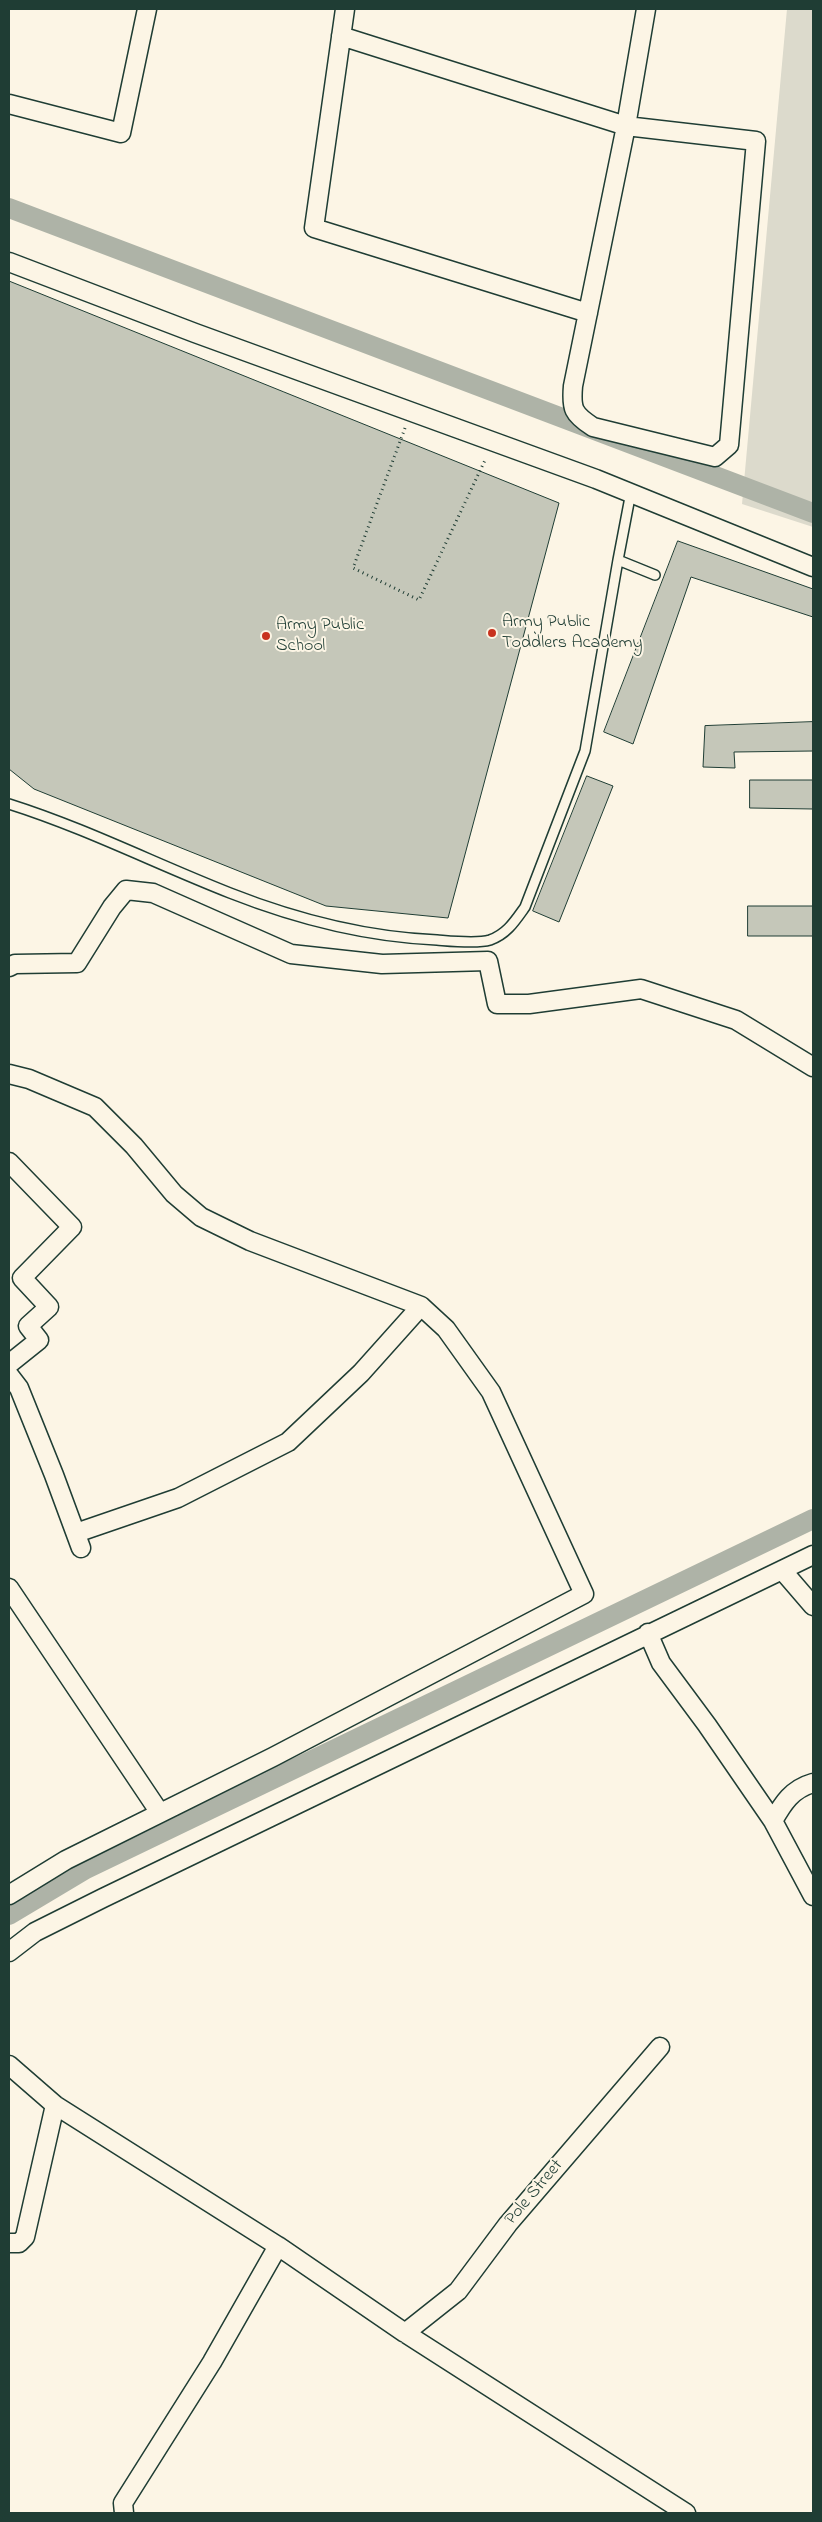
<!DOCTYPE html>
<html>
<head>
<meta charset="utf-8">
<style>
  body { margin:0 }
  #map { position:relative; width:822px; height:2522px; overflow:hidden; background:#fcf5e5; font-family:"Indie Flower",sans-serif }
  canvas { display:block }
  .frame { position:absolute; inset:0; border:10px solid #1f3d34; pointer-events:none }
</style>
</head>
<body>
<div id="map">
<canvas width="822" height="2522"></canvas>
<div class="frame"></div>
</div>
<script>
const c = document.querySelector('canvas').getContext('2d');
c.lineJoin = 'round';
function paint(path, color) { c.fillStyle = color; c.fill(path, 'evenodd'); }
function trace(path, color, width, dash) { c.strokeStyle = color; c.lineWidth = width; c.lineCap = dash ? 'butt' : 'round'; c.setLineDash(dash || []); c.stroke(path); }
function write(font, color, halo, rows, align = 'center') {
  c.font = font + ' "Indie Flower",sans-serif'; c.lineWidth = 4; c.setLineDash([]); c.textBaseline = 'middle'; c.strokeStyle = halo; c.fillStyle = color; for (const [text, x, y, turn = 0] of rows) {
    c.save(); c.translate(x, y); c.rotate((+turn || 0) * Math.PI / 180); c.textAlign = isNaN(turn) ? turn : align; if (halo) c.strokeText(text, 0, 0); c.fillText(text, 0, 0); c.restore();
  }
}
paint(new Path2D(`
  M787,9H813V527L742,504Z`), '#dcdacc');
trace(new Path2D(`
  M9,208L813,513
  M9,1915L86,1869L813,1519`), '#aeb3a7', 20);
const building = new Path2D(`
  M9,281L559,503L448,918L326,906L34,789L9,769Z
  M678,541L813,589V617L691,577L633,744L604,732Z
  M813,722V751L734,752L735,768L703,767L705,726Z
  M587,776L613,786L559,922L533,911Z
  M750,780H813V809L750,808Z
  M748,906H813V936H748Z`);
paint(building, '#c5c7b9');
trace(building, '#1f3d34', 1);
const lane = new Path2D(`
  M618,560L631,492
  M9,804C85,828 156,864 230,893C296,919 367,937 437,940C450,941 477,944 490,940C507,934 515,921 525,907L585,751L618,560L655,575`);
const street = new Path2D(`
  M345,9L314,228L588,313
  M341,36L626,126L756,141L729,445L715,457L593,427C573,414 571,409 573,386L626,126L646,9
  M9,104L121,133L147,9
  M9,262L195,333L596,479L813,567
  M9,967L15,964L77,963L112,907L126,890L153,893L291,954L382,964L488,961L497,1004H529L641,989L736,1020L813,1067
  M9,1074L29,1079L95,1107L134,1146L174,1194L201,1217L250,1241L421,1306L446,1329L491,1392L584,1594L273,1757L66,1860L9,1895
  M9,1162L72,1227L22,1278L49,1307L28,1326L39,1340L9,1364
  M9,1375L19,1388L54,1475L81,1548
  M76,1533L178,1498L288,1442L361,1373L421,1306
  M782,1570L813,1606
  M9,1588L160,1813
  M648,1633L661,1663L707,1725L773,1821L813,1896
  M773,1821C783,1803 792,1789 813,1783
  M9,1952L35,1932L103,1898L813,1555
  M9,2065L55,2105L278,2246L405,2333L686,2513
  M9,2243H19L25,2237L55,2105
  M405,2333L458,2291L508,2224L660,2047
  M124,2513L123,2503L212,2362L278,2246`);
trace(lane, '#1f3d34', 12);
trace(street, '#1f3d34', 21);
trace(new Path2D(`
  M405,428L353,568L419,600L486,458`), '#1f3d34', 3, [1, 4]);
trace(lane, '#fcf5e5', 9);
trace(street, '#fcf5e5', 18);
for (const [x, y, r, color] of [
  [492,633,5,"#c8321e"],
  [266,636,5,"#c8321e"]
]) { const dot = new Path2D(); dot.arc(x, y, r, 0, 2 * Math.PI); c.fillStyle = color; c.fill(dot); trace(dot, '#fcf5e5', 2); }
write('18px', '#1f3d34', '#fcf5e5', [
  ["Army Public",502,623],
  ["Toddlers Academy",502,644],
  ["Army Public",276,626],
  ["School",276,647]
], 'left');
write('18px', '#1f3d34', '#fcf5e5', [
  ["Pole Street",535,2193,-50]
]);
</script>
</body>
</html>
